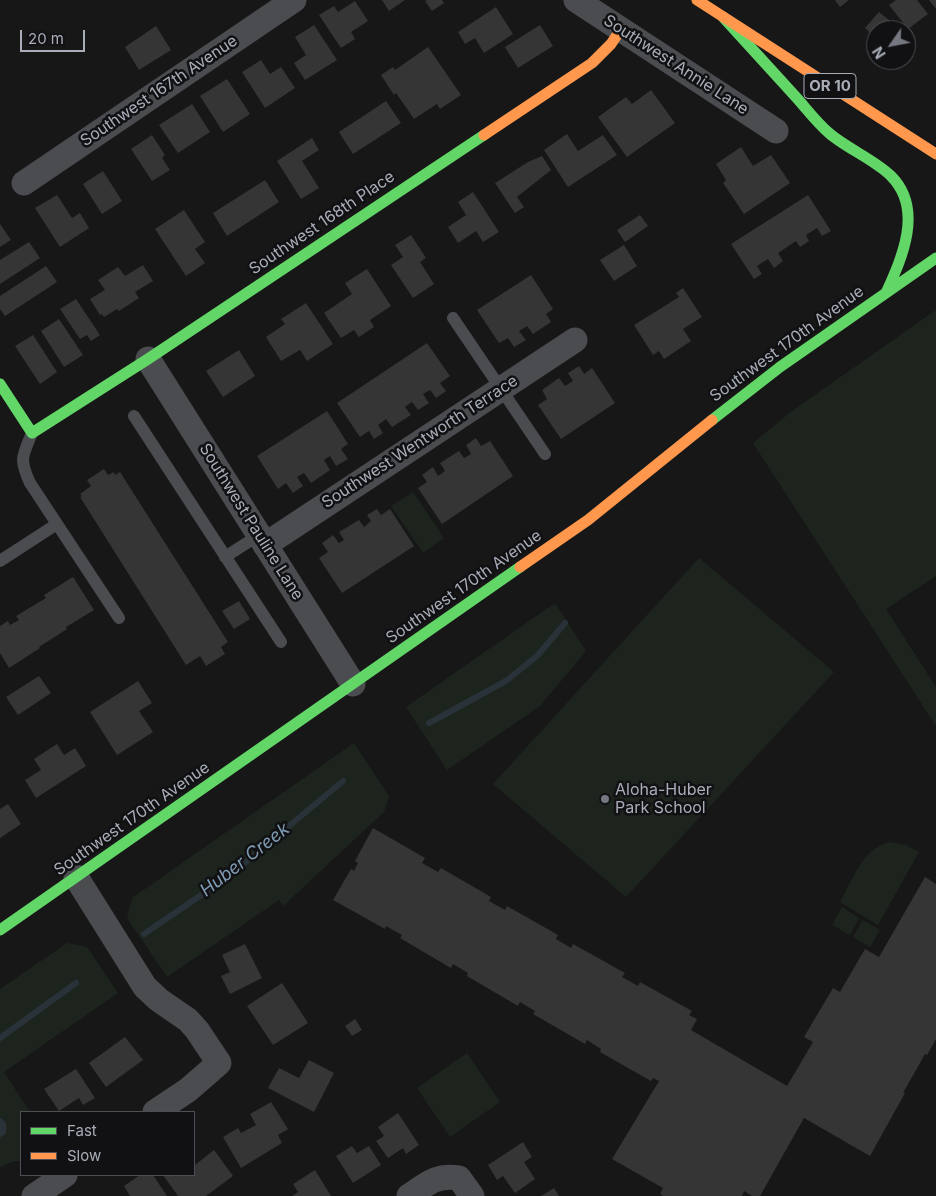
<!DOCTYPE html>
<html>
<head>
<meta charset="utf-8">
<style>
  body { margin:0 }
  #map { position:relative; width:936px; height:1196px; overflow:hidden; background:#171717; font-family:Inter,sans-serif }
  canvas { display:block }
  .legend { position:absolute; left:20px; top:1111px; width:175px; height:65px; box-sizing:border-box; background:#111113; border:1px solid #4d4f55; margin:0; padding:6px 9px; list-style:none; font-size:15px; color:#a8adb8 }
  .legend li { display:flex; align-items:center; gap:10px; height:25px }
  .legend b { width:25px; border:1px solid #4d4f55 }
  .north { position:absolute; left:866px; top:20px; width:50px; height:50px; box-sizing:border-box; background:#111113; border:1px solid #4d4f55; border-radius:50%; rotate:237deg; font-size:14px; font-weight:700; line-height:20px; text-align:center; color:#a8adb8 }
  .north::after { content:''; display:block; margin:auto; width:18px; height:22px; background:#757880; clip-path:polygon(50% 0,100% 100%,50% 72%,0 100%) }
  .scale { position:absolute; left:20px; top:30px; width:65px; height:22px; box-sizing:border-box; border:2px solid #a8adb8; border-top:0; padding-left:6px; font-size:15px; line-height:18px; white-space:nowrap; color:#a8adb8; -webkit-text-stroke:4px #111113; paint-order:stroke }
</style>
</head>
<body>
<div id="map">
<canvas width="936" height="1196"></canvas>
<ul class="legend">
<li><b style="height:6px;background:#63d668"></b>Fast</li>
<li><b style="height:6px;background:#ff974d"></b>Slow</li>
</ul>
<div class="north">N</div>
<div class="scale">20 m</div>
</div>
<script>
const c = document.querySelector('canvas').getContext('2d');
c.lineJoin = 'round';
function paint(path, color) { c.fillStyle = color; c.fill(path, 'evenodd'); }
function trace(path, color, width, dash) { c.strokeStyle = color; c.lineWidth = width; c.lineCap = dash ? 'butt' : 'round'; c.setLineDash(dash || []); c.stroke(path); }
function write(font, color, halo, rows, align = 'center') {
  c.font = font + ' Inter,sans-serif'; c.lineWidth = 5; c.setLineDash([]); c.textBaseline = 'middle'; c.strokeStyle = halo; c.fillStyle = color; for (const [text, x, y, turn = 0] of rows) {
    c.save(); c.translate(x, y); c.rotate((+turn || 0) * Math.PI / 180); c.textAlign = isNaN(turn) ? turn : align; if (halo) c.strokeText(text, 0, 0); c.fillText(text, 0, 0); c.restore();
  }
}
paint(new Path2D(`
  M936,310V576L886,609L936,687V726L753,443L792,411Z
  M413,492L444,538L423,553L391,506Z
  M699,558L834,672L626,897L493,784Z
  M555,603L586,651L540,706L447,770L406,707Z
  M354,743L389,796L384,812L283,906L279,900L167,977L127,918L132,898Z
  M889,842L906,845L919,852L878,925L840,902C852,881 863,848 889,842Z
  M842,907L859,918L850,935L832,925Z
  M863,920L880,930L870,947L853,937Z
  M67,943L87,947L118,993L4,1072L30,1112H21V1161H15L0,1167V989Z
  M467,1053L500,1102L450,1137L417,1088Z`), '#1d241e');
trace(new Path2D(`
  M429,723L506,681L538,655L565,623
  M144,934L229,876L343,781
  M0,1038L76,983
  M0,1121L3,1124V1132L0,1134`), '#2a3239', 6);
paint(new Path2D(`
  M382,0H405L389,11Z
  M427,0H442L444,3L432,11L425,1Z
  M835,0H849L840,7Z
  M896,0H917L928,14L908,29L889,5Z
  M929,0H936V9Z
  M355,1L368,21L351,32L355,39L341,48L319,15L334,6L338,12Z
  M496,7L513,34L484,53L475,38L465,44L458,32Z
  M879,12L901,30H876V38L865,28Z
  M314,25L337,60L305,80L294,63L306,55L295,37Z
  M540,25L553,46L518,68L505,47Z
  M156,26L171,50L139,70L125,47Z
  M428,47L461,95L440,109L437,104L414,119L396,93L394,95L381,75L393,67L395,70Z
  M261,60L270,74L281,67L295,88L265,108L242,72Z
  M227,79L250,114L223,132L200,96Z
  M651,90L675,123L627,157L598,117L626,97L632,104Z
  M386,101L401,123L353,154L339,132Z
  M192,104L210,132L178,153L159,125Z
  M567,134L578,151L603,135L617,155L568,187L544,150Z
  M152,135L165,155L162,158L170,170L152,181L131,149Z
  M312,138L319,150L302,161L319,188L301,199L277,161Z
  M741,147L753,166L771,155L790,183L744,214L723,183L726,180L716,164Z
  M542,156L551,170L517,197L524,207L515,213L495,183L528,162Z
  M103,171L122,201L102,214L83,184Z
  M265,180L279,202L227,236L213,213Z
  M473,192L499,232L483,242L476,231L458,243L448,227L466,215L458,202Z
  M57,195L72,218L80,213L89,228L60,247L35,208Z
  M808,195L831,231L822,236L817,228L806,235L809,241L800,247L796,241L778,253L783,261L774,268L768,259L757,266L762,274L754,279L731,244Z
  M184,210L205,242L195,249L205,263L186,276L155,229Z
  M640,215L648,226L625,242L617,230Z
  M0,224L11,240L0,247Z
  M411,235L426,258L420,262L434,284L413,298L391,265L403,257L395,245Z
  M29,242L40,258L0,284V260Z
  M624,245L637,266L614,281L600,260Z
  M143,265L153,281L135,292L139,298L119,311L117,309L104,317L102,314L100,315L90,299L105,290L98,280L118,267L125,276Z
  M46,266L57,282L5,316L0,309V296Z
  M367,269L391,306L370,320L374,327L359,337L354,330L341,338L324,313L352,294L345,283Z
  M531,275L553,309L546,314L551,322L533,334L527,326L519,331L526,340L514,347L508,338L499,343L477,310Z
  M683,288L702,317L683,329L691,341L664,359L659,351L653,355L634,325L679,297L676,293Z
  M76,299L100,335L91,341L87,335L80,339L60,309Z
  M306,303L333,344L307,361L300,350L281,361L266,337L285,324L281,319Z
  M59,319L83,355L64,367L41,331Z
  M33,335L57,372L40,384L15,346Z
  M427,343L450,376L440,383L446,391L436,398L430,390L423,394L429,403L418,410L412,402L405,407L411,415L392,427L386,419L378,425L383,433L374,439L369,431L360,437L337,403Z
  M239,350L255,376L223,397L206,371Z
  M579,366L584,374L592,368L615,403L561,439L538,405L547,399L542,390L559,378L565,386L573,381L568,373Z
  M327,411L348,444L341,449L348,459L336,466L330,456L324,460L330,470L311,483L304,473L297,477L303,486L293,493L286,483L278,489L257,456Z
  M476,438L481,446L490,441L513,476L442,524L418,488L427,482L422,475L433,467L438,476L445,471L440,463L459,451L464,458L471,454L466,445Z
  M104,469L108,475L114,472L115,475L120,472L228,642L221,647L225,654L206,666L200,656L186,665L80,497L82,496L80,494L91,486L87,480Z
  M377,509L381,515L390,509L414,546L342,593L319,558L328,552L322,543L333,535L339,543L344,540L339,532L359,520L364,527L371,521L367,515Z
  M73,577L94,610L66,627L67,629L39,647L40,648L9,668L0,653V626L8,621L10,625L19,620L16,616L46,598L44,595Z
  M239,601L250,619L234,629L222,611Z
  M39,676L51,693L18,715L6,697Z
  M138,681L152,703L139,711L153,732L117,755L90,712Z
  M57,744L64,755L75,748L86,766L36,798L25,780L41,770L34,759Z
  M8,804L21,824L0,838V809Z
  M373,828L425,858L422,863L438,872L441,868L491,897L489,901L505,910L507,906L558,935L556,939L571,948L573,944L625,973L622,977L638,986L640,982L692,1011L689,1015L697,1019L691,1030L787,1086L813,1042L804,1037L833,988L840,992L865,949L879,957L925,877L936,884V1039L927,1055L925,1054L903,1093H905L870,1156L804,1118L760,1196H752L744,1191L742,1196H663L660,1194L663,1188L612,1159L659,1081L653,1078L651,1081L600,1052L601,1049L587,1040L585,1044L533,1014L535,1011L520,1002L518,1006L467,976L468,973L453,964L451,968L400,938L402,935L386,926L385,929L333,900L351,869L354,871L358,863L355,861Z
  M245,944L262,978L230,994L221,976L230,972L222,955Z
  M282,983L308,1023L273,1045L247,1006Z
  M355,1019L362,1030L352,1036L345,1026Z
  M125,1037L143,1060L106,1087L89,1063Z
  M309,1060L334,1073L314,1112L268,1088L279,1068L299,1078Z
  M76,1069L95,1098L83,1105L79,1098L59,1111L44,1089Z
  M271,1102L288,1129L278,1135L282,1143L241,1168L223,1137L238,1128L241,1133L256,1125L250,1114Z
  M398,1113L419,1145L406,1154L403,1148L388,1158L376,1141L384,1136L378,1127Z
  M523,1142L532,1157L524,1162L535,1179L515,1193L503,1176L497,1180L488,1165Z
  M352,1146L357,1153L369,1146L381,1165L353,1183L336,1156Z
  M214,1150L233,1176L206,1196H178L163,1175H194V1163L195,1165Z
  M315,1170L331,1196H292L298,1192L293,1184Z
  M140,1175H153L167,1196H130L124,1186Z
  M554,1188L559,1196H541Z`), '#353536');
trace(new Path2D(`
  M453,318L545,454
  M134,416L281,642
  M32,433C22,457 19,459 30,483L119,618
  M225,557L259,535
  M0,561L57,524`), '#4b4c50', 12);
trace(new Path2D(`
  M576,0L776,131
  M24,183L294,0
  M148,359L353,684
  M265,545L575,340
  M76,877L145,987L159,1000L188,1020L197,1030L219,1063L188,1090L155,1112
  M34,1196L65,1175
  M409,1196C427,1184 437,1174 459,1178L472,1196`), '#4b4c50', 25);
trace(new Path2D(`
  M723,17C747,43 771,70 795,96C806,108 816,122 829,133C846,148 875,160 891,176C924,209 902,258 886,293
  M0,384L32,433L148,359L484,135
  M712,420L780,367L936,258
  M0,930L520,567`), '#63d668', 11);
trace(new Path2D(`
  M697,0L936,154
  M484,135L592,63L611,44L621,29
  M520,567L588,520L712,420`), '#ff974d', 11);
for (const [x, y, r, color] of [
  [605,799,5,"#757880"]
]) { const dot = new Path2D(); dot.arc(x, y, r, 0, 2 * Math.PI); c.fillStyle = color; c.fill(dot); trace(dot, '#111113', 2); }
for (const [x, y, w] of [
  [830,86,52]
]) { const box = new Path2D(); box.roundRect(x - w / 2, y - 12.5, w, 25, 4); c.fillStyle = '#111113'; c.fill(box); trace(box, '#a8adb8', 1); }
write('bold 15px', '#a8adb8', null, [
  ["OR 10",830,86]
]);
write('16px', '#a8adb8', '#111113', [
  ["Southwest Annie Lane",676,65,33],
  ["Southwest 167th Avenue",159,91,-34],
  ["Southwest 168th Place",322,223,-34],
  ["Southwest 170th Avenue",787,344,-36],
  ["Southwest Wentworth Terrace",420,442,-33],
  ["Southwest Pauline Lane",251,522,58],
  ["Southwest 170th Avenue",464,587,-35],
  ["Southwest 170th Avenue",132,819,-35]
]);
write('16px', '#a8adb8', '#111113', [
  ["Aloha-Huber",615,790],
  ["Park School",615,808]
], 'left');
write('italic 18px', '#7f9bb3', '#111113', [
  ["Huber Creek",245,860,-38]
]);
</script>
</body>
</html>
